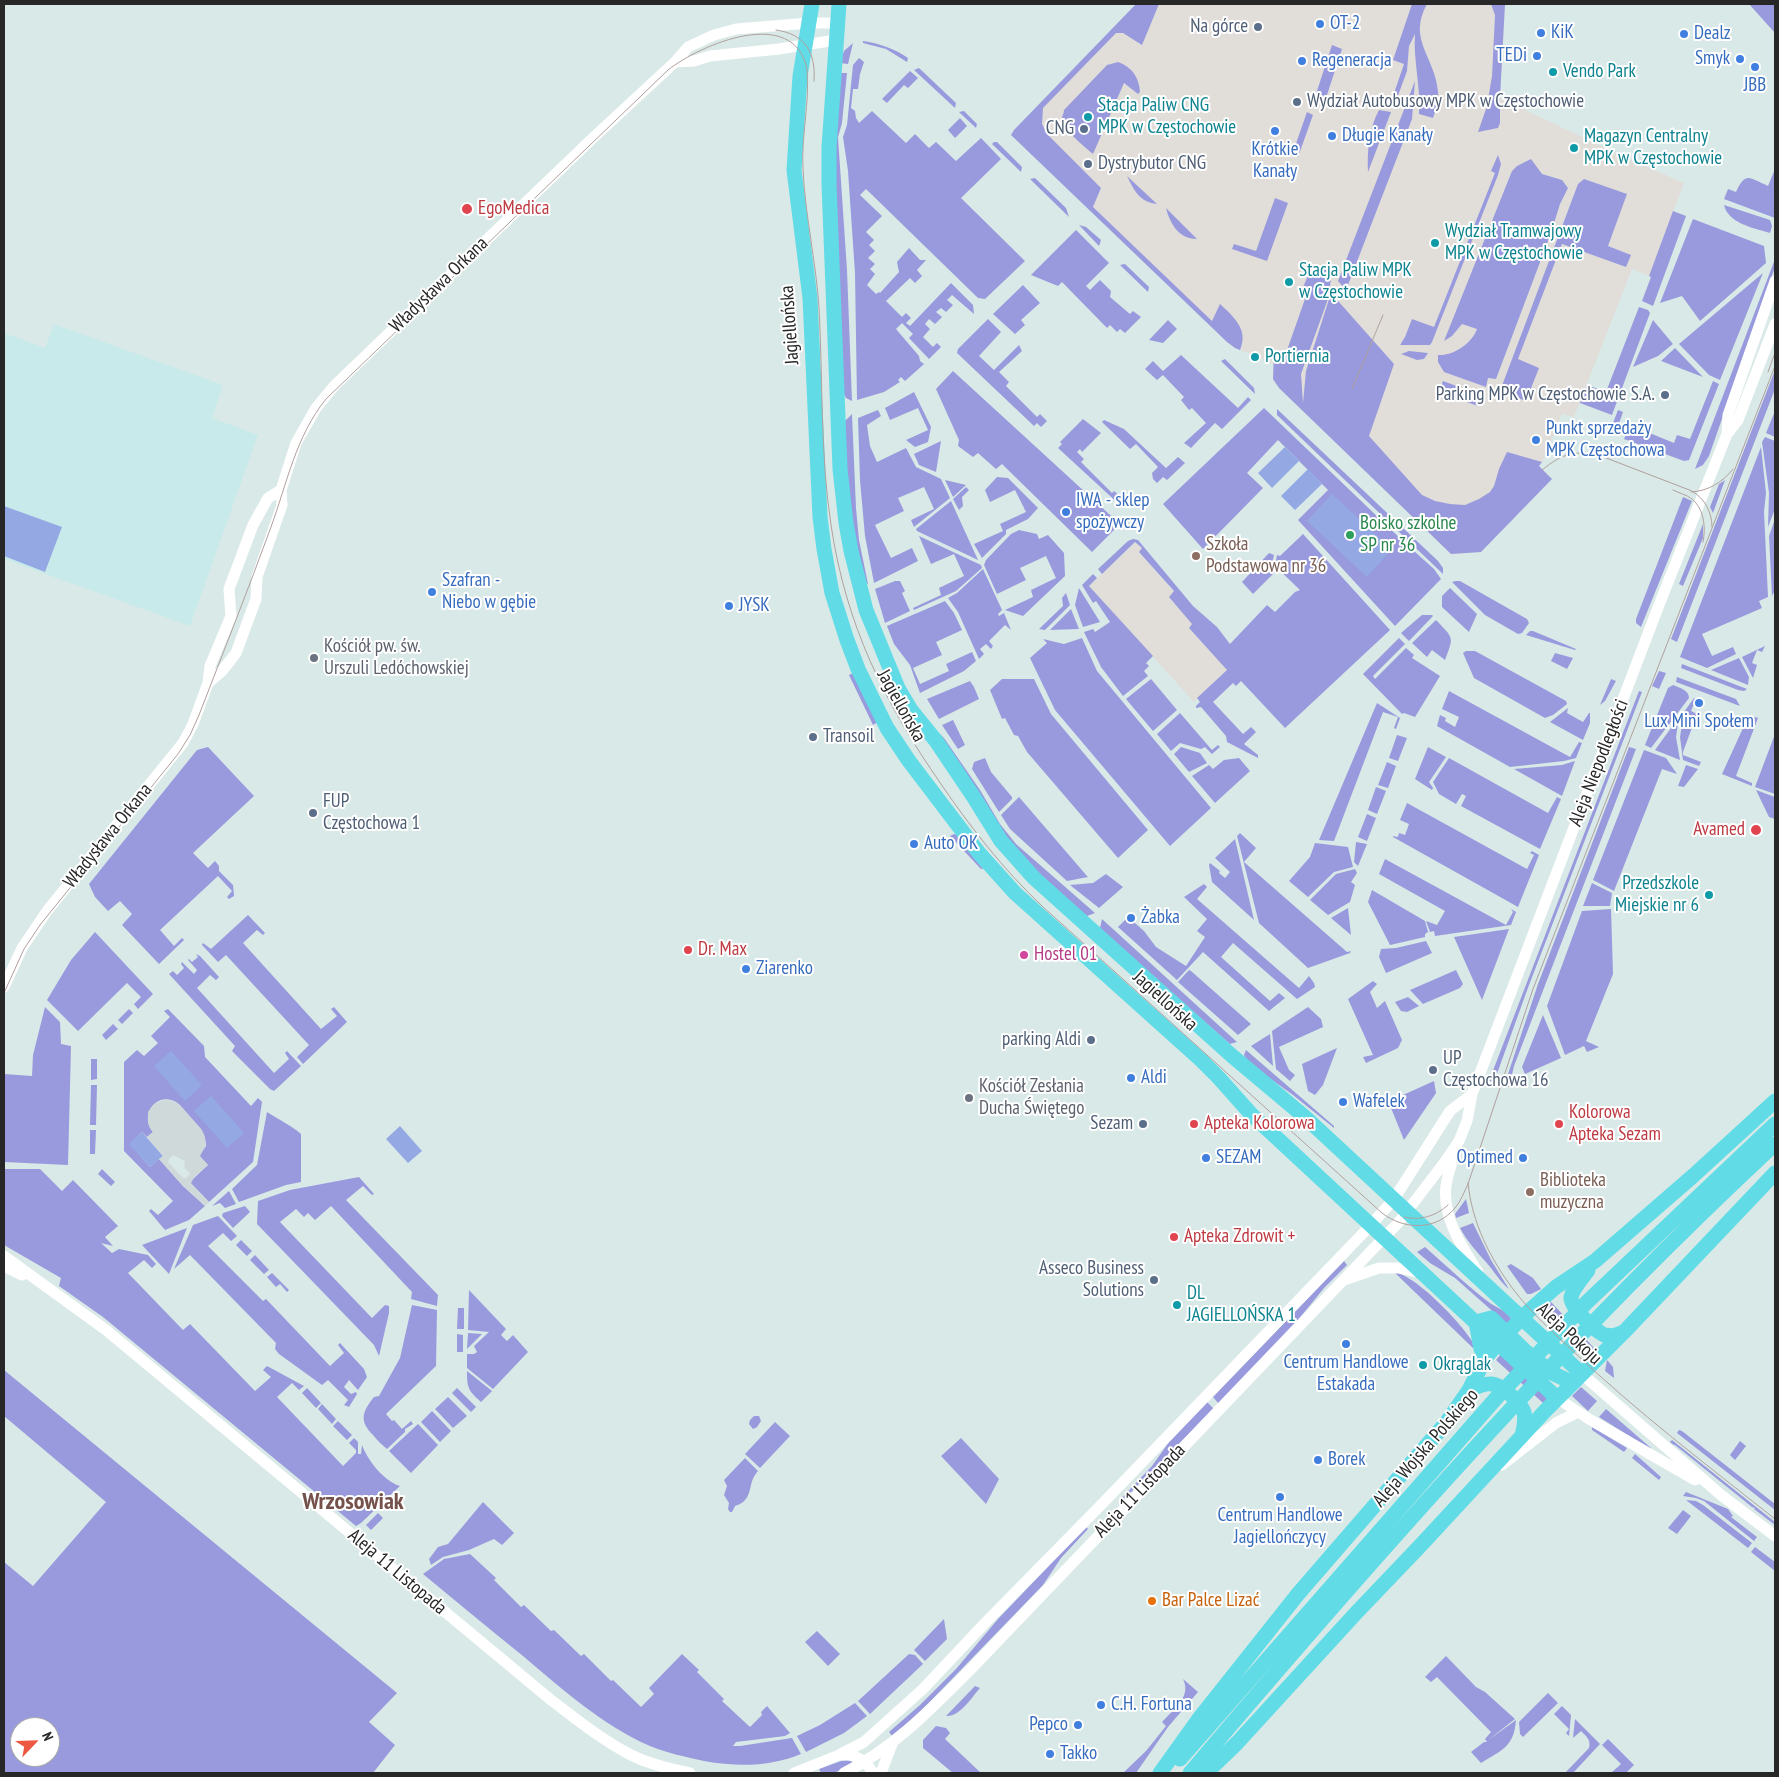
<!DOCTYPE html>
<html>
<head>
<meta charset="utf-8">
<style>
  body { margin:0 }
  #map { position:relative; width:1779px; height:1777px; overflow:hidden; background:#d9e9e7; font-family:"PT Sans Narrow",sans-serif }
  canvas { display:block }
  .frame { position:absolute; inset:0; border:5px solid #272727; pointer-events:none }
  .north { position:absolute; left:10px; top:1717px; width:50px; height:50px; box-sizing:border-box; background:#fff; border:1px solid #a9a9a9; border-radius:50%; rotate:66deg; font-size:14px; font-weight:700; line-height:20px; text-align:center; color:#272727 }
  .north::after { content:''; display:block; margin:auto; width:18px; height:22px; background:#ed5842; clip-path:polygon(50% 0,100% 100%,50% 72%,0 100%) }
</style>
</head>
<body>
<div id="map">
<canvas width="1779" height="1777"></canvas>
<div class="frame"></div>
<div class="north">N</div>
</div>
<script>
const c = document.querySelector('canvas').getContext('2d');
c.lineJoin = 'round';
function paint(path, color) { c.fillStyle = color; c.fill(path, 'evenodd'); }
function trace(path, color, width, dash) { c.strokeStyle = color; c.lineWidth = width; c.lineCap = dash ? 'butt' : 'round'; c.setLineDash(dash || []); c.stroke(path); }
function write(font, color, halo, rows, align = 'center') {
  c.font = font + ' "PT Sans Narrow",sans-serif'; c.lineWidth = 4; c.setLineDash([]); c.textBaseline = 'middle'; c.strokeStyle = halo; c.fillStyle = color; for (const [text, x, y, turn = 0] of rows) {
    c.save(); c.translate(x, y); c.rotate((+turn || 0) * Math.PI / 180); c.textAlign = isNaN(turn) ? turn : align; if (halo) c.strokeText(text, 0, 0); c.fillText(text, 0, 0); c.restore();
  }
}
paint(new Path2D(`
  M1137,4H1505L1500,98L1622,156L1684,183L1649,276L1632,269L1574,417L1562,414L1545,457L1539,466L1542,470L1481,552L1451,554L1275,383L1273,379L1277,365L1240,350L1014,130Z
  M1136,542L1142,549L1139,552L1174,592L1169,597L1193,624L1189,628L1227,670L1194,702L1089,586Z`), '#e1deda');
paint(new Path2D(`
  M54,324L223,385L212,418L258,435L190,626L4,559V333L45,348Z`), '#c9eaea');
paint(new Path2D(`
  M1136,4H1159L1142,45L1123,33H1116L1043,108L1042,124L1048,135L1101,188L1093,207L1212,321L1220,304C1234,317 1249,330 1240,350L1235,348L1227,342L1011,135L1014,130Z
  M1412,4H1427C1407,40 1435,56 1438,92C1439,101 1436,110 1433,118L1419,114C1421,87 1413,60 1415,34L1409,46L1407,71L1396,101L1392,99L1404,64L1393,60Z
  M1491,4H1505L1500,97V123L1498,128L1478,132L1487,106L1492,76L1495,15Z
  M1749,4H1775V33Z
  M863,41C879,43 895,49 908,58L907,62L886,49L863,43Z
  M853,43L848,64L840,63L844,51Z
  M1332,45L1342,49L1325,101L1315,97Z
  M859,58L864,62L860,74L858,89H853L851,108L855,111L856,118L859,123L872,111L906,143L915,134L929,148L936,142L956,161L981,138L1001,159L961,198L1025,261L985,299L978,298L866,189L860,195L882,216L866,232L874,240L869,245L875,251L868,258L875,264L870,269L875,274L867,285L876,294L879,292L880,293L899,272L897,262L909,248L920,260H926L917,270L922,276L915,283L910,278L886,301L902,317L906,313L911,318L906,323L910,326L951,283L973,305L974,314L952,295L947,300L953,305L946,312L941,308L936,312L942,317L935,324L929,319L925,324L930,329L923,337L933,347L937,343L941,347L929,359L909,338L913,334L902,323L896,329L919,356L920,361L924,364L905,381L901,377L898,380L900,382L884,392L857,400L855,273L848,171L843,137L847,125L853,65Z
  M1118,62C1132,67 1139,77 1140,92L1138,94L1124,83L1093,154C1085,147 1062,129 1062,118C1062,116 1064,113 1064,110L1107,65Z
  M919,68L956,103L955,108L914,70Z
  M910,71L918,78L908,88L904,85L887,103L882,99Z
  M839,73H847L842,123L838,137L847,270L852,401L846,398L843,392L834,187Z
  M1415,81L1412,119L1346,290L1338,281Z
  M1379,110L1391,112L1368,172C1367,152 1369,128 1379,110Z
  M964,111L977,124L976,128L959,112Z
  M1307,112L1313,115L1298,157L1292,155Z
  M960,118L967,126L955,138L948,130Z
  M994,142H997L1022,167L1021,172L992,144Z
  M1498,155L1501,164L1498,175L1432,342L1430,345H1400L1405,337L1412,319L1434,327L1495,173L1491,171Z
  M1531,159L1542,174L1562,180L1568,188L1560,204L1551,233L1496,379L1488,378L1486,387L1444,372L1438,362V355C1454,356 1472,343 1477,329L1462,324L1452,336L1444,341L1512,171L1517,166Z
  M1775,169V218L1724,199L1728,189L1736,192C1746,171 1749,178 1768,186Z
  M1127,176L1157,204C1139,202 1134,190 1127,176Z
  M1035,178L1066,208L1069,217L1030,179Z
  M1584,179L1627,194L1608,246L1631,255L1626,267L1562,244L1518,359L1539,368L1526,401L1504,393L1502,389L1503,383L1578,184Z
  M1275,198L1288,203L1267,261L1232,249L1234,244L1256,251Z
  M1724,205L1770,220L1772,226L1770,233C1753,228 1728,223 1724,205Z
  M1166,208L1197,239C1179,239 1170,224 1166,208Z
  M1673,211L1686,216L1653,306L1642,301L1651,277L1649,276Z
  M1693,219L1764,246L1766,263L1700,321L1682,296L1660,303Z
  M1079,225L1086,227L1101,240L1099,246Z
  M1076,230L1109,263L1086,286L1090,290L1100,280L1111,291L1110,297L1130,314L1133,311L1141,317L1125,333L1120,329L1117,332L1110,325L1107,328L1062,282L1058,286L1031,275Z
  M1775,259V267L1709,456L1703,465L1695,469Z
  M1125,264L1149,287L1148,292L1120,265Z
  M1326,269L1331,279L1328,299L1301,374L1303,403L1306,371L1331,293L1394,364L1369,436L1422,495L1435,501L1450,504L1465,505L1479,499L1490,492L1494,486L1499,469L1507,452L1542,462L1539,466L1552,479L1481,552L1451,554L1279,388L1273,379L1274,351L1286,353L1305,299L1299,297L1309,273Z
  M1763,273L1720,380L1709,375L1679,344Z
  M1023,285L1040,303L1021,320L1025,325L1015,334L993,314Z
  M1639,307L1648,310L1650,313L1612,415L1580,403L1587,385L1606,392Z
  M988,319L1001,332L979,356L994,370L1019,345L1022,351L999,372L1009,382L1006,386L1037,417L1040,414L1047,421L1041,427L1037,423L1034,426L957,353L958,349Z
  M1168,320L1177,329L1163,343L1149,340Z
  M1653,320L1673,344L1658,356L1633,367Z
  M1675,348L1703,377L1661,361Z
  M1409,351L1428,353L1424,359L1417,360L1401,354Z
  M1181,355L1238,408L1248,397L1251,400L1222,429L1215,423L1191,448L1184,443L1206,423L1192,408L1189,410L1181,400L1184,397L1163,375L1157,380L1145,369L1153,361L1163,371Z
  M1225,359L1254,388L1255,394L1221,361Z
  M1775,370V389L1677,642L1671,639Z
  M953,371L1120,524L1092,552L1002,464L996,469L978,453L973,457L958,446L959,440L936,389Z
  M1443,381L1481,395L1478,406L1439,392Z
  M1713,381L1719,384L1689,460L1684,461L1624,439L1630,425L1674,443L1677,435L1690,439Z
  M914,392L931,427L928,442L915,447L906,440L928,430L918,408L890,420L885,408Z
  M1264,408L1404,542L1434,569L1441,579L1395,626L1298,520L1328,490L1278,440L1247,473L1263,488L1203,549L1163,504Z
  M1277,409L1438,561L1443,568V574L1277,415Z
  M878,410L881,416L867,425L870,446L877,462L906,448L916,467L941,479L950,498L914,527L911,520L934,509L924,487L898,498L904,511L875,525L891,558L912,548L918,561L874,583L865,536L860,480L858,418Z
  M1618,410L1623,412L1615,435L1609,433Z
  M1775,411V437L1766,433Z
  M852,414L856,508L859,540L868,584L864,582L848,499L845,421Z
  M1083,419L1101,433L1082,452L1080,449L1077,452L1084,459L1081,462L1112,493L1114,491L1122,498L1125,495L1129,499L1121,506L1058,448L1062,444L1060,442Z
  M1104,420L1124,429L1166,468L1178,457L1185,463L1167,480L1163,477L1157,483L1153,479L1152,473L1158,467L1136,444L1130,449L1102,422Z
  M1765,437L1775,441V509L1768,527L1769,493L1762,442Z
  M941,441L936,472L919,465L914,454Z
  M1761,447L1766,493L1764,512L1768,597L1759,601L1762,608L1702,634L1712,656L1733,647L1736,654L1707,668L1680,657Z
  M997,477L1008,478L1038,508L1028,519L1006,530V534L982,558L974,544L1003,531L1000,524L1026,512L1015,490L990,502L985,490Z
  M945,480L966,485L953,497Z
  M1725,480L1713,513L1710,507L1719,484Z
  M966,487L969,490L962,497L963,506L959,510L953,499Z
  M1683,497L1692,501L1641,627L1636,623V619Z
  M951,501L978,560L917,531L916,529Z
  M1775,519V530L1774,531L1775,590L1772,596L1769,536Z
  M1703,524V538L1683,586L1679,584Z
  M1019,530L1037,534L1039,539L1048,535L1064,553L1065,576L1023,616L1005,610L1033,597L1031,590L1056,578L1046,556L1020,568L1026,580L997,594L984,565L986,560L1011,534Z
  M1303,534L1390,630L1285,728L1241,681L1236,686L1233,683L1213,702L1243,734L1251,727L1256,732L1244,744L1258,755V758L1227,742L1226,736L1201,707L1196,708V706L1200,702L1197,698L1227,670L1189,628L1192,624L1169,597L1174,591L1139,552L1142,548L1135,542L1102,574L1098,569L1128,541L1133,539L1138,540L1193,606L1217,627L1230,644L1267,605L1275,612L1295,592L1300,590L1275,566L1277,555L1280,556Z
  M919,536L981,565L982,568L956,591L914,610L913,608L941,595L939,588L964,576L954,554L931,564Z
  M1269,553L1274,555L1271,568L1275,572L1253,594L1242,582Z
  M983,569L1002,610L998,614L999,616L1004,613L1011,630L1005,625L989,641L993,646L991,649L986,644L980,649L984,654L979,659L958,612L948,598L957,593Z
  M1093,574L1097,578L1089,586L1153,656L1146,663L1149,666L1144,671L1148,676L1123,696L1101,667L1084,632L1093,629L1095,632L1110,622L1096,601L1093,603L1082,585Z
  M895,581H900L905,591L902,593L910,611L885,623L875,589Z
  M1456,581H1460L1527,619L1529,623L1522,633L1518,634L1485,615L1452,582Z
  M1079,588L1100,622L1083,627L1075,605Z
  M1450,588L1477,614L1469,632L1442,607V596Z
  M1066,593L1070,605L1045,630L1039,629L1063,606L1062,598Z
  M945,601L954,613L962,630L936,642L942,655L913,668L920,684L949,671L946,664L972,652L976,661L964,671L920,693L910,665L894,644L887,626Z
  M1071,609L1079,629L1050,630Z
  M1422,615H1432L1433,616L1409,641L1401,633Z
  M1436,620C1454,639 1454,636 1445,660L1432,650L1427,657L1412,643Z
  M1530,631H1533L1576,649L1575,650L1526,635Z
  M1082,638L1097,671L1211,808L1170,846L1055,710L1030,658L1047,643L1043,639L1064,644Z
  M1399,638L1405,644L1373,676L1375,679L1406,648L1414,655L1412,658L1440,676L1415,717L1404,713L1402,714L1363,674Z
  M1765,646L1762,652L1757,650L1752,663L1757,665L1753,678L1742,657Z
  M1466,651H1475L1566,701L1567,704L1553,715L1545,718L1474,678L1463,653Z
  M1555,653L1573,658L1567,669L1551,661Z
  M1739,658L1749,677L1748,685L1711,670Z
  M1682,664L1747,689L1744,691L1738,690L1681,668Z
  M1659,671L1666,673L1659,689L1652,686Z
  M851,674H853L876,720V723L873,725L849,675Z
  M1677,677L1736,699L1740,706L1676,682Z
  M1002,679H1034L1051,714L1148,830L1118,858L1027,752L1018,736L1014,735L1005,718L1002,719L990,690Z
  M1151,679L1177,710L1153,731L1126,699Z
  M1611,679L1616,681L1605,701L1600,705Z
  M970,681L974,687L979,699L939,719L927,699Z
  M1673,685C1680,688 1689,690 1689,698L1651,748L1645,745L1668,688Z
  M1449,691L1570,757L1579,742L1582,743L1576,758L1564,761L1510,767L1437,726L1440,715L1446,718L1445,721L1455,727L1459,717L1442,709Z
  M1639,691L1642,692L1529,985L1494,1082L1489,1081Z
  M1694,698L1696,699L1691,711L1697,714L1683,752V755L1701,762L1699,766L1683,760L1680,737L1684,712Z
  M1377,703L1400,718L1396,729L1394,728L1398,717L1383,712L1334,841L1319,840Z
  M1568,708L1567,713L1583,722L1589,713H1590V723L1583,740L1550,722Z
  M1180,713L1212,750L1218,745L1220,747L1212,754L1205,747L1201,749L1180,743L1171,751L1157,734Z
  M1749,715L1758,718L1736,776L1752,783V786L1722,774Z
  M1679,717L1676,737L1680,760L1655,750Z
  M953,720L965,745L958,749L942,725Z
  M940,734L944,738L980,790L1000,824L1016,844L1095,913L1087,916L1049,885L1005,836Z
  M1775,734V794L1755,787Z
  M1397,735L1407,738L1398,761L1389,758Z
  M208,747L254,796L193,853L208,868L215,861L219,866V871L233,885L234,896L229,899L227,897L232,891L218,876L160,930L174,946L182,938L184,940L159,964L122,925L132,914L120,901L108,911L95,897L89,884L197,750Z
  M1181,747L1200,753L1207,763L1189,772L1174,754Z
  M1428,747L1446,757L1429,782L1433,788L1432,790L1415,779Z
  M1629,747L1636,749L1514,1066L1509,1087L1504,1086L1538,984Z
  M1644,750L1666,758L1677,774L1662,769L1614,891L1593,880Z
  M985,758L991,772L1012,797V799L999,812L972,769L974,762Z
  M1239,758L1250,771L1215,803L1192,776L1209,765L1213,769L1224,760Z
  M1449,758L1548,813L1557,797L1561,799L1540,849L1461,806L1466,796L1462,794L1456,804L1439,794L1433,782Z
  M1575,761L1562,796L1514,769L1562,765Z
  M1387,762L1396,766L1388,788L1378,785Z
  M1686,765L1698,769L1684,787L1678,786Z
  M1376,787L1386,791L1377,814L1368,810Z
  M1756,790L1775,797V819L1769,817Z
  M1019,797L1087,876L1088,877L1067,881L1010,829L1001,815Z
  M1407,803L1527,869L1534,855L1530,853L1532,851L1539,855L1518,907L1393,837V836L1398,837L1399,833L1405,835L1409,824L1400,820Z
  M1367,814L1376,818L1367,841L1358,837Z
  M1240,833L1256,848L1244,862L1347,952L1351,951L1350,953L1308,968L1259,923L1237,836Z
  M954,834L957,835L983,869H981L950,836Z
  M1235,839L1254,920L1212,882L1209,865L1210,863L1220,871L1219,873L1225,878L1230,872L1215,858Z
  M1356,842L1367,844L1358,866L1354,862Z
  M1315,843L1348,847L1353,867L1334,872L1308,897L1289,881L1310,857Z
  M1385,859L1506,925L1513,912L1511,909L1516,912L1511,925L1435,936L1434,931L1430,932L1426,921L1437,925L1445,911L1379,874Z
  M1355,869L1357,873L1351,882L1355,885L1350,902L1328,915L1310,900L1336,874Z
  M1106,874L1123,887L1099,908L1070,885L1093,883Z
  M1592,883L1612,893L1610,906H1583Z
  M1204,884L1207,887L1197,899L1299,988L1309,976L1314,983L1315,987L1297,999L1233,943L1221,957L1270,1001L1279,993L1285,998L1269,1011L1203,952L1177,980L1118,927L1128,917L1144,931L1156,947L1186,966L1205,937L1197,931L1207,919L1184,897Z
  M1372,890L1425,921L1428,932L1425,934V937L1390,945L1368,902Z
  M1348,908L1351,935L1331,918Z
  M1611,909L1613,974L1586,1041L1599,1047L1587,1052L1584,1046L1565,1055L1547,1006L1582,911Z
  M248,915L265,933L263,935L257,930L243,943L321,1029L337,1016L331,1009L334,1007L347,1022L303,1064L297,1057L309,1045L226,955L218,962L202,945L203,943L211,949Z
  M1102,919L1237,1042L1230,1044L1102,931L1100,928Z
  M1509,929L1482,1000L1454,937Z
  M95,932L153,994L138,1009L134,1004L141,997L127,983L78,1031L47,1000L71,960Z
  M1426,941L1432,953L1386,973L1379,957L1381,949L1396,948Z
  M196,954L200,956L219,977L216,980L210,975L197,988L274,1073L289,1059L285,1053L287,1051L301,1066L274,1091L270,1089L232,1051L235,1046L169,974L173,971L177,975L184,968L181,964L182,962L194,974L197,970L188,960L189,959L192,962L198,957Z
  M1189,970L1191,971L1251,1024L1238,1035L1178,982Z
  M1456,970L1463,984L1460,988L1423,1004L1410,990Z
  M1373,981L1377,984L1370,992L1377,1008L1385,1001L1402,1040L1398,1048L1366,1063L1363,1057L1373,1055L1348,999Z
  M1408,997L1419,1006L1407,1012L1401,1011L1395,1002Z
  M45,1007L60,1022L61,1044L71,1046L68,1165L4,1162V1074L32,1076L33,1055Z
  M1308,1007L1321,1019L1323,1027L1279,1047L1289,1070L1295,1075L1290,1081L1276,1069L1272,1031Z
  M129,1009L133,1013L122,1024L118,1020Z
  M168,1009L204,1046L205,1057L251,1106L258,1098L262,1102L253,1162L209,1202L190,1183L194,1178L208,1165L199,1156L206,1146C206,1134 200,1128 192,1119C187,1114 182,1106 176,1102C156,1091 139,1116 153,1132L147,1137L142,1132L130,1144L150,1167L159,1159L183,1186L205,1206L189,1220L165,1230L149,1211L151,1209L158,1215L173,1201L124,1151V1062L137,1050L144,1056L158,1043L151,1036L170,1017L164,1011Z
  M1543,1015L1561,1058L1525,1074L1522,1067Z
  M113,1024L118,1029L106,1040L102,1035Z
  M1270,1034L1273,1066L1251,1046Z
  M1337,1048L1323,1085L1315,1095L1308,1091L1302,1064Z
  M1246,1050L1334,1126V1128L1293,1095L1247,1062L1244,1055Z
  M91,1059H97V1079L91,1080Z
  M1434,1081L1436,1093L1404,1140L1391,1108L1392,1100Z
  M91,1085H97L96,1125H90Z
  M267,1112C279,1120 291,1125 301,1134V1182L286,1185L239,1202L232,1189L257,1165Z
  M90,1130H96L95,1154H90Z
  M4,1169H40L62,1191L73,1180L118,1226L105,1237L113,1246L101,1243L112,1253L119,1249L148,1255L156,1264L152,1268L144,1260L128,1273L183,1330L190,1324L255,1391L271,1377L263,1370L267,1366L304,1386L299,1390L292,1383L277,1397L343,1466L356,1453V1450L349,1443L354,1438L358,1442V1454H361L362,1445C368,1461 384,1481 400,1486L361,1523L356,1526L103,1317L59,1286L61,1278L4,1245Z
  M102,1169L115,1182L111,1186L98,1174Z
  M359,1177L374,1194L372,1195L363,1186L346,1200L438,1295L437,1306L411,1299L412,1292L331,1206L315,1220L308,1213L304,1217L296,1209L280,1222L372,1318L385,1305L389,1306V1313L379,1356L374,1345L257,1224L258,1201L290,1190Z
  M229,1191L236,1204L225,1208L220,1203L212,1206Z
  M1466,1199L1469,1213L1456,1218L1455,1214Z
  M245,1206L250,1212L233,1228L222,1216L223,1213Z
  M218,1216L237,1236L231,1241L223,1233L208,1246L263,1301L266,1299L330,1366L344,1353L338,1345L340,1343L364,1369L367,1377L358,1390L349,1380L344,1387L351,1394L356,1392L357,1394L349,1407L344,1405L348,1400L328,1380L322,1385L279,1354L275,1349L276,1343L190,1255L174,1269L193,1225Z
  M1473,1223L1491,1260L1509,1289C1500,1282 1494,1271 1486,1262C1476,1251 1467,1241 1460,1228Z
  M187,1228L169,1274L142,1245Z
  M241,1240L252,1251L247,1256L236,1245Z
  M1425,1247C1447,1266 1467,1286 1490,1303C1497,1308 1508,1311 1511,1319L1507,1324L1455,1278L1430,1263L1417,1252Z
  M255,1255L269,1270L264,1274L250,1260Z
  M1344,1261L1347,1265L1324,1288L1285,1336L1219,1404L1213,1397Z
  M1511,1264L1533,1278L1541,1289L1531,1294H1527L1507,1266Z
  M1394,1272C1416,1275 1467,1328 1476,1348H1473Z
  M272,1273L289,1290L287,1292L280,1284L276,1287L267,1277Z
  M469,1290L506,1329L501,1335L507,1341L513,1335L528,1352L493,1389L467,1368V1354H474L477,1352L474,1346L489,1332L468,1330Z
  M1551,1302L1595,1349V1354L1591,1357L1542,1310Z
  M412,1305L437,1310L436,1366L386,1414L392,1421L394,1420L402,1429L411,1421L413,1424L405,1429V1432L387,1449C382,1445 377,1440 373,1435C359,1421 362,1412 374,1397L379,1396L400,1358Z
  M458,1308H464V1329H457Z
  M468,1333L482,1334L467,1349Z
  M457,1334L463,1335V1352H457Z
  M1501,1354L1549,1397L1543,1403L1496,1360Z
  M1607,1360L1613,1367L1614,1378L1605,1371Z
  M4,1370L397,1693L369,1722L395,1745L373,1773H4V1562L33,1586L106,1502L4,1416ZM20,1727H50V1757H20Z
  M467,1371L492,1391L481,1402C468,1390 467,1388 467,1371Z
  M1581,1387L1597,1401L1588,1411L1572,1396Z
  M307,1388L321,1403L316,1408L302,1393Z
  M457,1388L476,1407L471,1412L452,1393Z
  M448,1397L467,1416L453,1428L435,1409Z
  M1207,1402L1214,1409L1120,1503V1500L1152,1466L1169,1442Z
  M322,1404L336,1419L332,1424L318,1409Z
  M1606,1409L1651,1448L1650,1449L1599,1417Z
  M432,1411L451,1431L440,1442L421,1422Z
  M754,1416H759L761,1421L757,1427L753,1429L749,1424L750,1420Z
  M338,1421L352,1435L347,1440L333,1426Z
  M775,1422L790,1436L760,1468L745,1454Z
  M418,1424L438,1445L411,1473L389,1451Z
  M1592,1427L1627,1448L1624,1452L1592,1430Z
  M1679,1430L1682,1431L1775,1504V1510L1677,1433Z
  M961,1438L999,1479L986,1504L941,1456Z
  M1672,1440L1775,1522V1525L1754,1509L1755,1508L1752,1507L1675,1445H1674L1670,1442Z
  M1740,1441L1746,1446L1735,1460L1730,1455Z
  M1635,1454L1661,1477L1659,1480L1632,1458Z
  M745,1458L758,1471C746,1484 755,1500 735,1506L732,1512H730L728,1509L729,1503L724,1495L727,1486L724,1480Z
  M1686,1492L1728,1509L1733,1516L1731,1517L1757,1537L1754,1541L1704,1501L1696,1498L1683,1496Z
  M1686,1500L1696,1501L1703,1505L1752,1543L1748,1548Z
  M483,1502L514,1533L502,1545L494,1539L469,1550L443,1557L431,1565L429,1559L438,1547L448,1544Z
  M1683,1510L1691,1516L1677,1534L1668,1528Z
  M378,1513L383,1518L371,1530L366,1525Z
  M1086,1527L1088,1529L1061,1558L1043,1585L920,1712L893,1737L889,1732L920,1705L956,1669L998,1619Z
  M1755,1547L1775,1562V1571L1751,1552Z
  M470,1554L496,1578L494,1580L521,1607L524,1605L551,1631L554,1630L581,1656L584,1654L611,1681L613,1680L641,1707L654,1694L649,1688L682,1654L699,1670L697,1672L724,1699L722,1701L750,1727L762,1715L761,1712L767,1706L790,1733L785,1736L736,1742L733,1746H740L792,1738L801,1754C769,1767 738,1767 704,1761C686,1757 667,1753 650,1746C602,1725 562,1689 523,1656C489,1629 456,1601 423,1574L444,1559Z
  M944,1619L947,1639L925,1661L914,1650Z
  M817,1631L840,1654L828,1666L805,1642Z
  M909,1654L915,1655L923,1664L870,1714L858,1701Z
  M1446,1656L1476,1687L1485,1692L1515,1719L1487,1741L1516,1720C1514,1747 1502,1750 1481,1763L1471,1752L1484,1742H1487L1485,1739L1491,1732L1437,1677L1431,1682L1425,1677Z
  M1183,1679L1198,1692L1168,1727L1136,1773H1123L1146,1751L1166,1726L1162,1722C1173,1710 1192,1697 1183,1679Z
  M975,1686L980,1688C972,1697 960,1717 946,1716Z
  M1548,1693L1558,1703L1523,1737L1520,1734L1519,1722Z
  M855,1703L867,1716L844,1733L806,1752L797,1736L820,1725Z
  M1562,1706L1571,1715L1569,1736L1566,1733L1569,1729L1554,1714Z
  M1575,1719L1600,1744L1573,1773H1565L1589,1748C1591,1740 1587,1737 1581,1731L1573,1738Z
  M936,1726L946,1728L950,1733L945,1739L981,1773H953L923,1748V1740Z
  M1608,1739L1634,1765L1626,1773H1611L1621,1764L1602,1745Z
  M851,1760L853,1764L834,1773H821L819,1769L841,1761Z`), '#989add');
paint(new Path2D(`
  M1285,447L1299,461L1272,488L1258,473Z
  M1308,469L1322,484L1295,510L1281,496Z
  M1332,494L1392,549L1367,577L1307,521Z
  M4,506L62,527L45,572L4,556Z
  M171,1051L202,1085L185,1101L154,1066Z
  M211,1096L244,1133L227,1148L194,1111Z
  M400,1126L422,1151L408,1163L386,1139Z
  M142,1132L163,1156L150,1167L129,1144Z`), '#94a9e4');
paint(new Path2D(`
  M164,1100L172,1101L179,1104L202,1130L205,1137V1146L200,1156L208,1165L194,1177L191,1183L209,1202L205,1206L183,1186L159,1159L163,1156L147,1137L153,1132L148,1123V1112L154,1104ZM173,1155L185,1161L184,1167L190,1174L186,1178H183L168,1162L169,1159Z`), '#d0d9d9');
trace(new Path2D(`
  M675,62L694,61L710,56L779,49L836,40
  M1727,434L1728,415L1775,281
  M208,683L222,671L236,653L256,599L257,577L282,505L281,490L296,443L316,408L334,386L594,137L675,62L688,47L714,35L736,29L809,23H838
  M4,987L22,948L47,911L183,743L193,724L208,683L210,666L231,616L229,589L253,525L268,498L281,490
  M1456,1152C1452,1163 1447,1175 1446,1186C1442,1217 1462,1247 1478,1272
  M4,1256L106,1330L551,1700C577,1720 602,1740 631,1755C649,1764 670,1769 690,1773
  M4,1266L22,1275
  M1344,1280L1379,1268H1399L1423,1273
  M1582,1374L1721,1495L1775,1536
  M1557,1398L1589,1419L1695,1480
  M1502,1465L1556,1423L1578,1412
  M840,1755C855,1753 866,1761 873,1773
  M794,1773L839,1755L864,1742L923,1689L985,1623L1101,1505L1370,1226L1394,1199L1450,1111L1472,1094
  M844,1773C894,1748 932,1708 971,1669L1398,1223L1444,1163L1459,1141L1467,1121L1472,1094L1659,605L1727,434L1738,420L1775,324
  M881,1773L892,1744`), '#fff', 11);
trace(new Path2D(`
  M812,4L800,76L794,170L810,298L820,517L824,549L832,593L847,640L858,669L887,728L909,761L979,853L1015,893L1201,1060L1219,1078L1251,1114L1557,1398
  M839,4L829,147V185L840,469L846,523L851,551L866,610L898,688L911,710L936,741L973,796L1001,841L1034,878L1231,1055L1306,1118L1582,1374
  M1588,1270C1583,1278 1573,1288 1571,1297C1570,1308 1595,1330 1604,1335L1613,1336L1624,1332
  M1476,1322L1491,1318L1524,1350L1552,1373L1573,1383
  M1476,1322L1481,1349L1486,1357
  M1469,1390C1476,1387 1485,1383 1492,1384C1502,1385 1521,1403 1524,1412C1526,1420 1524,1428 1522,1436
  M1180,1759L1498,1396L1586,1303L1775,1124
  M1160,1773L1198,1720L1298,1594L1446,1423L1469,1390L1486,1357L1507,1333L1530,1310L1556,1287L1595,1261L1693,1176L1775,1101
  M1190,1773C1375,1555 1565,1339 1775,1144
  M1206,1773L1237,1743L1356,1613L1420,1546L1545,1411L1624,1332L1775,1173`), '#61dce6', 15);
trace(new Path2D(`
  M776,30C805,34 816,52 814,81
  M1768,372L1775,353
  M1352,389L1383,315
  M1542,470C1563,453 1575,450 1601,456L1692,491C1705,499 1712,512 1712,527
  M1673,490C1679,493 1687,495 1692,499C1704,509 1706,527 1703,542
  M1691,492C1708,491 1722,483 1733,469
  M4,993L24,949L40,925L178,754L190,735L199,715C223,653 248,590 271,527C287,483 296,436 326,399L668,70C701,44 794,5 807,69C810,102 801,136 803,169C805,215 816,261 819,308C823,380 820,453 831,525C846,625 884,702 941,784C971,828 1003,869 1042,906L1382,1213C1404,1230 1436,1231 1455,1208C1461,1201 1464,1192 1468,1184L1533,989L1775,366
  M1468,1183C1472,1223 1490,1258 1513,1289C1531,1313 1553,1332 1574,1352C1637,1412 1707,1465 1775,1519
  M1404,1217C1420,1221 1436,1216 1448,1205`), '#b0a09d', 1);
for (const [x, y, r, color] of [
  [1320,24,5,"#3f7fe0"],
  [1258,27,5,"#5c6f8a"],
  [1541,33,5,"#3f7fe0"],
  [1684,34,5,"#3f7fe0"],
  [1537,56,5,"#3f7fe0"],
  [1740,59,5,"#3f7fe0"],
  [1302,61,5,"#3f7fe0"],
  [1755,67,5,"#3f7fe0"],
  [1553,72,5,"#0f9aa8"],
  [1297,102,5,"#5c6f8a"],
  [1088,117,5,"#0f9aa8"],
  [1084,129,5,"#5c6f8a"],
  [1275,131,5,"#3f7fe0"],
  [1332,136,5,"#3f7fe0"],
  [1574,148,5,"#0f9aa8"],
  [1088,164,5,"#5c6f8a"],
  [467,209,6,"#e0444e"],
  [1435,243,5,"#0f9aa8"],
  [1289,282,5,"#0f9aa8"],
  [1255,357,5,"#0f9aa8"],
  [1665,395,5,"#5c6f8a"],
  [1536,440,5,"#3f7fe0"],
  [1066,512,5,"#3f7fe0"],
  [1350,535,5,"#2e9e5b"],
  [1196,556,5,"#8d6e63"],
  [432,592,5,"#3f7fe0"],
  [729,606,5,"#3f7fe0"],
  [314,658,5,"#6b7280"],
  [1699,703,5,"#3f7fe0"],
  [813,737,5,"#5c6f8a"],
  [313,813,5,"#5c6f8a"],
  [1756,830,6,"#e0444e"],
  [914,844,5,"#3f7fe0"],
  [1709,895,5,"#0f9aa8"],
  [1131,918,5,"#3f7fe0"],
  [688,950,5,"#e0444e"],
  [1024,955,5,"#d1479c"],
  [746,969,5,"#3f7fe0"],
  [1091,1040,5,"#5c6f8a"],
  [1433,1070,5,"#5c6f8a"],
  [1131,1078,5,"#3f7fe0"],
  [969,1098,5,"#6b7280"],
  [1343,1102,5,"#3f7fe0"],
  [1143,1124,5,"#5c6f8a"],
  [1194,1124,5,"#e0444e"],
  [1559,1124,5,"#e0444e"],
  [1206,1158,5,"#3f7fe0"],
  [1523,1158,5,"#3f7fe0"],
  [1530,1192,5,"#8d6e63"],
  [1174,1237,5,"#e0444e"],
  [1154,1280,5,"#5c6f8a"],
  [1177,1305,5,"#0f9aa8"],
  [1346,1344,5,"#3f7fe0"],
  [1423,1365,5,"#0f9aa8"],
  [1318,1460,5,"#3f7fe0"],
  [1280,1497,5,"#3f7fe0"],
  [1152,1601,5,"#e8710a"],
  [1101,1705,5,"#3f7fe0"],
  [1078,1725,5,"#3f7fe0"],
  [1050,1754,5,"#3f7fe0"]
]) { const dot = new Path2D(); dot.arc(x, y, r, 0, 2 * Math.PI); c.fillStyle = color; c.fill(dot); trace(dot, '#fff', 2); }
write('19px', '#366cbe', '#fff', [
  ["OT-2",1330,24],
  ["KiK",1551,33],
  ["Dealz",1694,34],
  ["TEDi",1527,56,"right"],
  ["Smyk",1730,59,"right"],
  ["Regeneracja",1312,61],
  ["JBB",1755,86,"center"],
  ["Długie Kanały",1342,136],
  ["Krótkie",1275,150,"center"],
  ["Kanały",1275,172,"center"],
  ["Punkt sprzedaży",1546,429],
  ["MPK Częstochowa",1546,451],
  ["IWA - sklep",1076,501],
  ["spożywczy",1076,523],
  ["Szafran -",442,581],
  ["Niebo w gębie",442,603],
  ["JYSK",739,606],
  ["Lux Mini Społem",1699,722,"center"],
  ["Auto OK",924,844],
  ["Żabka",1141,918],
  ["Ziarenko",756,969],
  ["Aldi",1141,1078],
  ["Wafelek",1353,1102],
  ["SEZAM",1216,1158],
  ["Optimed",1513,1158,"right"],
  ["Centrum Handlowe",1346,1363,"center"],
  ["Estakada",1346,1385,"center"],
  ["Borek",1328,1460],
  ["Centrum Handlowe",1280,1516,"center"],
  ["Jagiellończycy",1280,1538,"center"],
  ["C.H. Fortuna",1111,1705],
  ["Pepco",1068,1725,"right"],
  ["Takko",1060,1754]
], 'left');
write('19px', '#4e5e75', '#fff', [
  ["Na górce",1248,27],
  ["Wydział Autobusowy MPK w Częstochowie",1307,102,"left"],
  ["CNG",1074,129],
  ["Dystrybutor CNG",1098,164,"left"],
  ["Parking MPK w Częstochowie S.A.",1655,395],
  ["Transoil",823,737,"left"],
  ["FUP",323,802,"left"],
  ["Częstochowa 1",323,824,"left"],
  ["parking Aldi",1081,1040],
  ["UP",1443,1059,"left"],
  ["Częstochowa 16",1443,1081,"left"],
  ["Sezam",1133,1124],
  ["Asseco Business",1144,1269],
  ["Solutions",1144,1291]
], 'right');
write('19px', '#0d838f', '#fff', [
  ["Vendo Park",1563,72],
  ["Stacja Paliw CNG",1098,106],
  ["MPK w Częstochowie",1098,128],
  ["Magazyn Centralny",1584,137],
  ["MPK w Częstochowie",1584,159],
  ["Wydział Tramwajowy",1445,232],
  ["MPK w Częstochowie",1445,254],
  ["Stacja Paliw MPK",1299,271],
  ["w Częstochowie",1299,293],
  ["Portiernia",1265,357],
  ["Przedszkole",1699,884,"right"],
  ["Miejskie nr 6",1699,906,"right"],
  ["DL",1187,1294],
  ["JAGIELLOŃSKA 1",1187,1316],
  ["Okrąglak",1433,1365]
], 'left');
write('19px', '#be3a42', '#fff', [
  ["EgoMedica",478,209],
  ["Avamed",1745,830,"right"],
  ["Dr. Max",698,950],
  ["Kolorowa",1569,1113],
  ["Apteka Sezam",1569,1135],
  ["Apteka Kolorowa",1204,1124],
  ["Apteka Zdrowit +",1184,1237]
], 'left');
write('19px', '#272727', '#fff', [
  ["Władysława Orkana",439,285,-44],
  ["Jagiellońska",790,325,-94],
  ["Jagiellońska",901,706,61],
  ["Aleja Niepodległości",1599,763,-69],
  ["Władysława Orkana",108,836,-51],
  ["Jagiellońska",1165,1001,42],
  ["Aleja Pokoju",1569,1334,43],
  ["Aleja Wojska Polskiego",1426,1448,-49],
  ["Aleja 11 Listopada",1140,1491,-46],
  ["Aleja 11 Listopada",397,1572,40]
]);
write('19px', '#27864d', '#fff', [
  ["Boisko szkolne",1360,524],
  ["SP nr 36",1360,546]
], 'left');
write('19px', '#785e54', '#fff', [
  ["Szkoła",1206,545],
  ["Podstawowa nr 36",1206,567],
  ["Biblioteka",1540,1181],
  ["muzyczna",1540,1203]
], 'left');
write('19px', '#5b616d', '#fff', [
  ["Kościół pw. św.",324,647],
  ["Urszuli Ledóchowskiej",324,669],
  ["Kościół Zesłania",979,1087],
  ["Ducha Świętego",979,1109]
], 'left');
write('19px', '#b23c85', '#fff', [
  ["Hostel 01",1034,955]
], 'left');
write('19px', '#c56008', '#fff', [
  ["Bar Palce Lizać",1162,1601]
], 'left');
write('bold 24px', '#74514b', '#fff', [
  ["Wrzosowiak",353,1502]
]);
</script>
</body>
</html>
